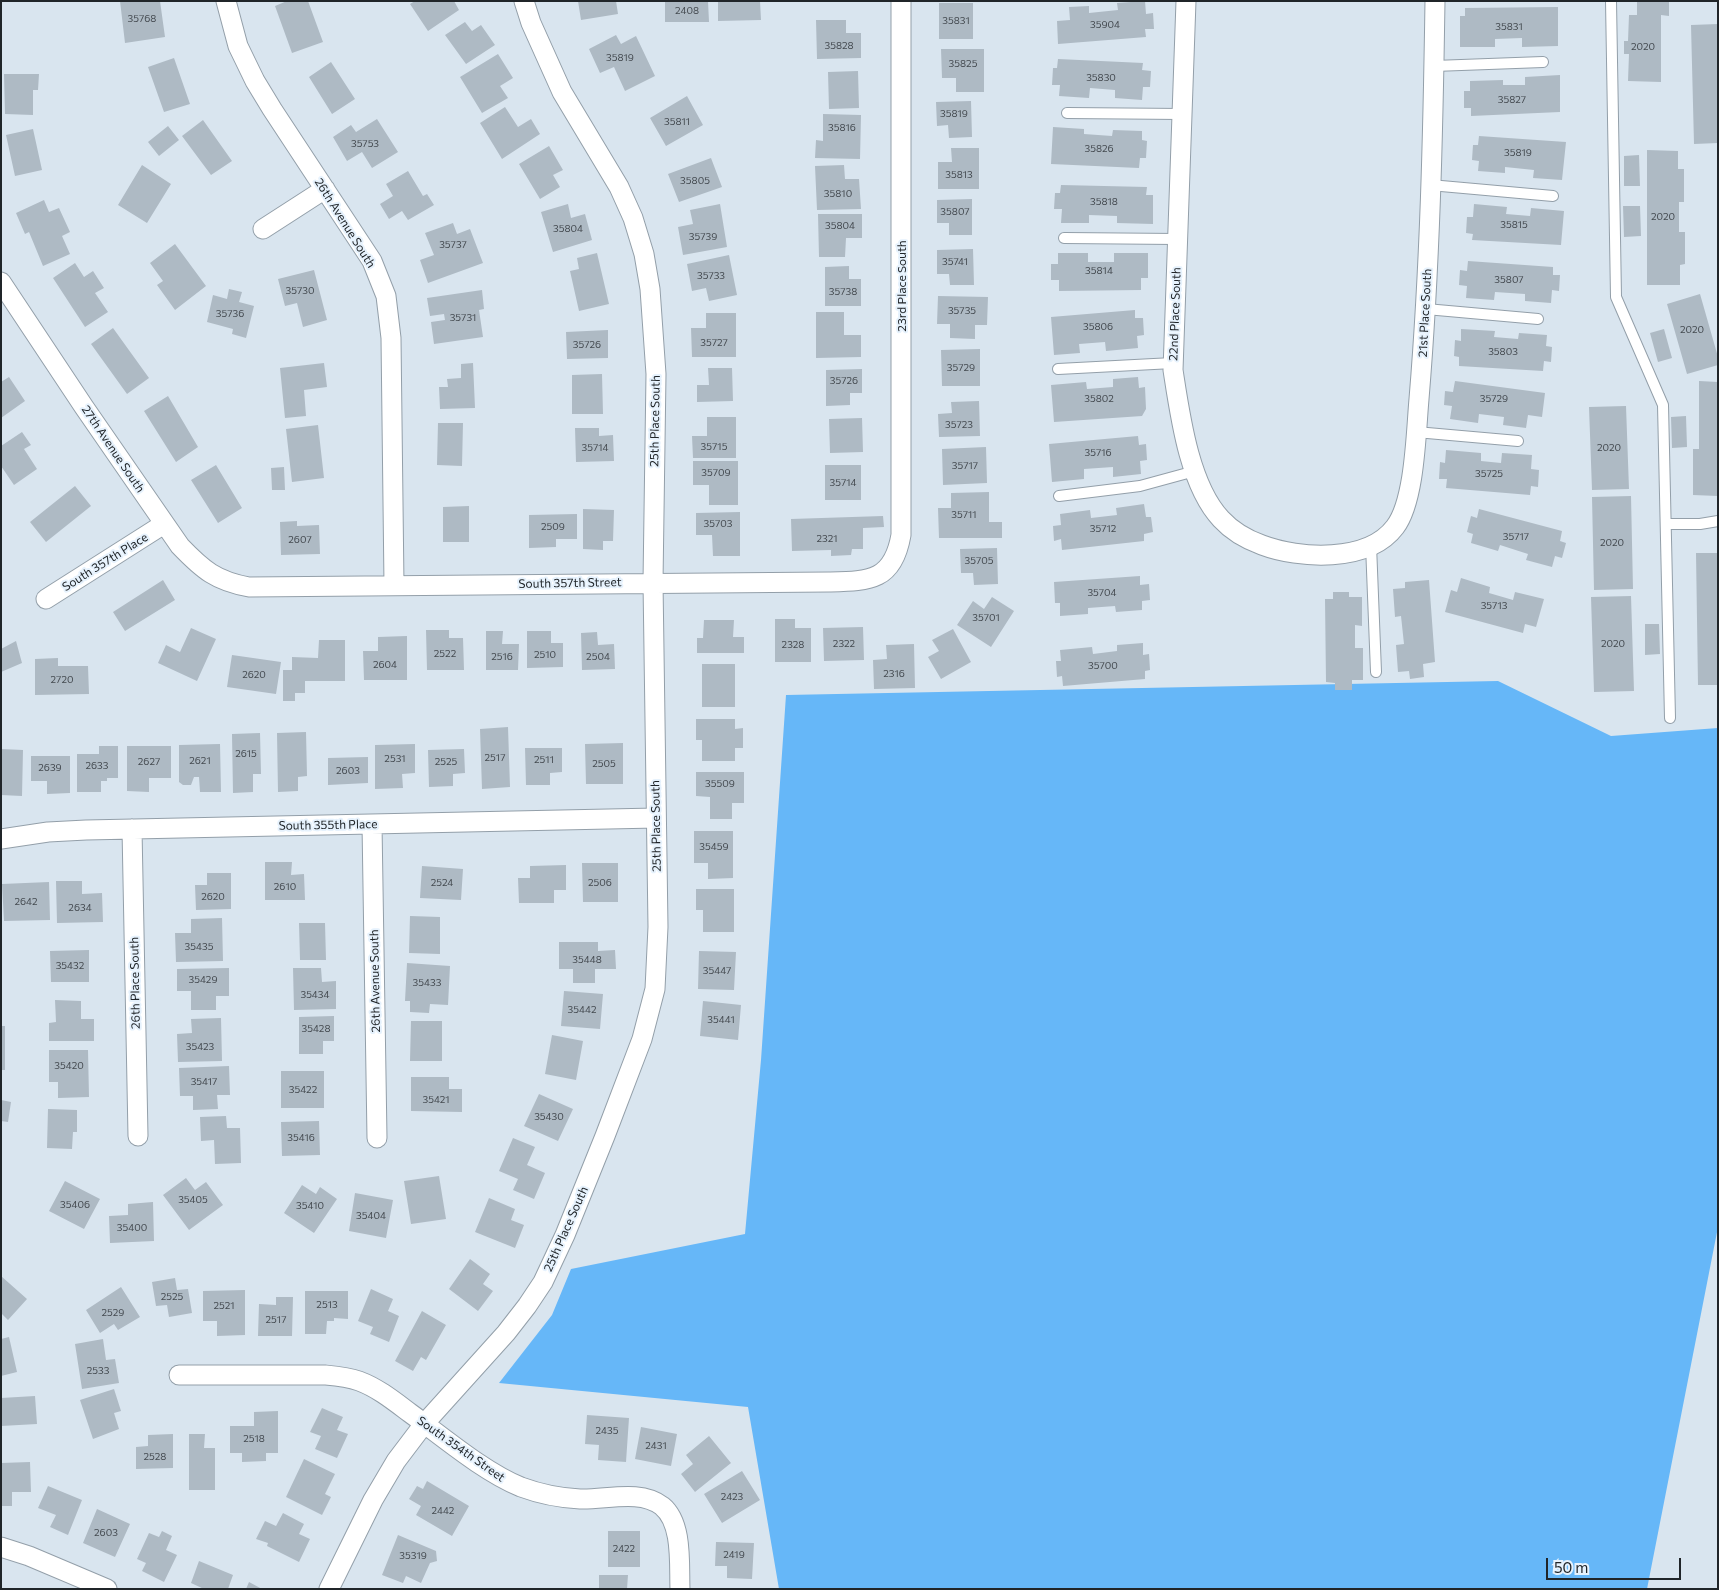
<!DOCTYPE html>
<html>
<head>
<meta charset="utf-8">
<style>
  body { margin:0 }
  #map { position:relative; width:1719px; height:1590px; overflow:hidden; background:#d9e5ef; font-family:Commissioner,sans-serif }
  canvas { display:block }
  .frame { position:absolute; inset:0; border:2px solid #202529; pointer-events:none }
  .scale { position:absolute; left:1546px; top:1558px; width:135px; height:22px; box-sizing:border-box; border:2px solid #202529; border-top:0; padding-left:6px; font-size:15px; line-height:18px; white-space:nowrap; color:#202529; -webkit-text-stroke:4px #e6f2fd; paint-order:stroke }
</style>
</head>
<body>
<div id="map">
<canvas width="1719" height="1590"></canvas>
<div class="frame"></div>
<div class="scale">50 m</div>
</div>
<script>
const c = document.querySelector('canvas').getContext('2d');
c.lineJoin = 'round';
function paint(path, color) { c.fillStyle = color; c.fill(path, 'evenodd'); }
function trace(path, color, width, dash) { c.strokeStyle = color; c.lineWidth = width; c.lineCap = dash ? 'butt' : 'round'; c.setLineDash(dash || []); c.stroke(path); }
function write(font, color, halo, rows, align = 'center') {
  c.font = font + ' Commissioner,sans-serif'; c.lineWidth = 4; c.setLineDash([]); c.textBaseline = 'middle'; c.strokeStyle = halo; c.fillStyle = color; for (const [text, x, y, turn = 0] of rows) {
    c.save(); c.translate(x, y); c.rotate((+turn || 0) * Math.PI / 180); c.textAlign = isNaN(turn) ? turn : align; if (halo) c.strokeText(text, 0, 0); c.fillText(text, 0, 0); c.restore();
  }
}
paint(new Path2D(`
  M1498,681L1611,736L1718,728V1227L1647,1589H779L748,1407L499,1383L552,1315L571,1269L745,1234L761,1060L786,695Z`), '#66b7f8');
paint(new Path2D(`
  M120,1H160L165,37L125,43Z
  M287,1H308L323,42L292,53L275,6Z
  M415,1H454L459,10L428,31L410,4Z
  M578,1H616L618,14L581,20Z
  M665,1H708L709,22H665Z
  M718,1H760L761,20L718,21Z
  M1145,1L1146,14L1153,13L1154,29H1145L1146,37L1058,44L1057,21L1070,20L1069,7L1089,6V13L1118,10L1117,3Z
  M1637,1H1669V16L1661,15V82L1628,81L1629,54H1624V41H1628L1629,15H1637Z
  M939,3H973V39H939Z
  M1558,7V46L1522,47V38L1495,39V47H1460V16H1465V8Z
  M816,20H846V33H861V58L817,59Z
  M465,22L472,31L481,25L495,45L466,64L445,35Z
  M1718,24V143L1694,144L1691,25Z
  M616,35L621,44L636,36L655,76L625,91L614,67L600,73L589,49Z
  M941,49H984V92H956V78H942Z
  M498,54L513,78L500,86L508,98L482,113L460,77Z
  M174,58L190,104L164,112L148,67Z
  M1058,59L1143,63L1142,70L1151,71L1150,87H1143L1142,100L1115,98V90L1090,88L1089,98L1059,96L1060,85H1052L1053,68H1057Z
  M331,62L355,99L332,114L309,77Z
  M858,71L859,108L829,109L828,72Z
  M4,74H39L38,90H33V115L5,114Z
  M1560,75V112L1471,116V108H1464V91H1470V81L1503,80V85H1525V77Z
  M687,96L703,125L666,146L650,118Z
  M971,101L972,137L949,138L948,125L937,126L936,102Z
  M505,107L518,127L531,119L540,134L502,159L480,123Z
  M823,114L861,115L860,159L815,158L816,140L823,141Z
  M377,119L398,152L372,168L362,152L347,161L333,137L351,125L356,132Z
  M203,120L232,161L211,175L182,136Z
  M168,126L179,140L159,156L148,142Z
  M1053,127L1084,129V134L1112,136L1113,130L1142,131V140L1147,141L1146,158H1140L1139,168L1051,164Z
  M33,129L42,170L15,176L6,135Z
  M1479,136L1566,142L1562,180L1533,178L1534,170L1505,167V173L1478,171L1479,161L1472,160L1473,145H1478Z
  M549,146L563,170L553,175L560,187L540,199L519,164Z
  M951,148H979V189H938V162H952Z
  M1647,150L1678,151V169H1684V202H1679V232H1685V264L1680,265V285H1647Z
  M1639,155L1640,186H1624V156Z
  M711,158L722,187L679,202L668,174Z
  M142,165L171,184L147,223L118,205Z
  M844,165L845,179H859L861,209L817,210L815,166Z
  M408,171L423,196L427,194L434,205L408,220L402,211L389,219L380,204L393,196L386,184Z
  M1061,185L1147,187L1146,195H1153V224L1117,223V216L1089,215V223H1061L1062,209H1054L1055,193H1060Z
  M972,199V235H949V223H937V200Z
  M44,200L49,212L59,208L70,232L62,236L70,254L43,266L29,232L25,234L16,213Z
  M568,204L571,218L585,214L592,240L553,252L541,212Z
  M720,204L727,247L683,255L678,227L693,224L690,210Z
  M1474,204L1507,207L1506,214L1530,216L1531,208L1564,211L1561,245L1472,240L1473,234L1466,233L1467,217H1473Z
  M1623,206H1640L1641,236L1624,237Z
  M818,214H862V238H846L845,257H819Z
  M453,223L457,234L470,229L483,263L428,283L420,260L434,255L425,233Z
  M175,244L206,286L175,310L157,285L163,281L150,263Z
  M973,249L974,285H950L949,274H937V250Z
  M597,253L609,304L579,311L570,271L579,269L577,258Z
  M1058,253H1088V262H1114V253H1148V278H1141V290L1059,291V280H1051V264H1058Z
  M729,255L737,295L709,301L706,288L692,291L687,264Z
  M1468,261L1553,267V275H1560L1559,291L1552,290L1551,303L1525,301V294L1495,292L1494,300L1466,298L1467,286L1459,285L1460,270L1467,271Z
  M75,263L84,277L93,271L104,288L95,293L108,312L85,327L53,278Z
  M849,266V279H861V306H825V267Z
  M314,270L327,320L303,327L297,303L285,306L278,279Z
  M229,289L242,292L239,302L254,306L246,338L232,334L233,329L207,322L213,295L227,299Z
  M482,290L484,309L479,310L483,337L434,344L431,322L445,320L444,314L430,316L427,298Z
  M1700,294L1718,357V365L1687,374L1667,304Z
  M938,296L988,297L987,325H975V339L950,338V324H937Z
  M1135,310V318H1143L1144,335L1137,336L1138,348L1106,351L1105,342L1079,344L1080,353L1054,355L1051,317Z
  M816,312H844V335H861V357L816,358Z
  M706,313H736V357H692L691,328H706Z
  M113,328L149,378L127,394L91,344Z
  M1461,329L1495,331L1494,337L1518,339L1519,333L1547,335L1546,346L1552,347L1551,362L1544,361L1543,371L1459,366V357L1454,356L1455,340L1461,341Z
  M1664,329L1672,358L1658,362L1650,333Z
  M608,330V358L567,359L566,332Z
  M980,349V386H942L941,350Z
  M324,363L327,387L304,390L306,416L285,418L280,368Z
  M473,363L475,408L440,409L439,387H448L447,379L461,378V364Z
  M708,368H732L733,401L697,402V385H709Z
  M862,369V393H850V405L826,406V370Z
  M602,374L603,414H572V375Z
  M9,377L25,401L1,418V382Z
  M1138,377L1139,388L1145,387L1146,409L1142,416L1054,422L1051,385L1086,382L1087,389L1113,387V379Z
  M1455,381L1545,393L1542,417L1528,415L1526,428L1503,425L1504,417L1479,414L1478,423L1450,419L1452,406L1444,405L1445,391L1453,392Z
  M1699,381L1718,382V496L1693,495V449H1699Z
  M168,396L198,447L176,462L144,411Z
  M979,401L980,436L939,437L938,414L952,413L951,402Z
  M1626,406L1629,489L1592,490L1589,407Z
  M1686,416L1687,447L1672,448L1671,417Z
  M707,417H736V458H693L692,436H707Z
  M862,418L863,452L830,453L829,419Z
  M438,423H463L462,466L437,465Z
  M318,425L324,478L292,482L286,429Z
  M575,428H599V436L613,435L614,461L576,462Z
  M22,432L31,445L24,449L37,469L14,485L1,466V446Z
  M1138,436L1139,445L1146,444L1147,460L1140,461L1141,474L1113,477V467L1084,469V479L1052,482L1049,444Z
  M986,447L987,483L943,485L942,449Z
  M1446,450L1481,453V461L1501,463L1502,453L1532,455L1531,469L1539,470L1538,487L1531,486L1530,495L1446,488L1447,479H1439L1440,462L1445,463Z
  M693,461H738V505H709V485H693Z
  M216,465L242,508L218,523L191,480Z
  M825,465H861V500H825Z
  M284,467L285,490H272L271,468Z
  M75,486L91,506L46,542L30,522Z
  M989,492V522H1002V538H939L938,508H951V493Z
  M1631,496L1633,589L1594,590L1592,497Z
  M1144,504L1146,517H1151L1153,532L1144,534V541L1062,550L1061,539L1054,541L1053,526L1061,525L1060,514L1090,510L1091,518L1117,515L1116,508Z
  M469,506V542H443V507Z
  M583,509L614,510L613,541H603V550L583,549Z
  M1479,509L1562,531L1560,541L1566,543L1562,558L1555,556L1552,567L1526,560L1528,554L1500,545L1498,551L1471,543L1473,534L1467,532L1471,516L1477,518Z
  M740,512V556H713L712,535H696V513Z
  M577,514V539H556V547L529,548V515Z
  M883,516L884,527L863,528V549H852L851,555L831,556V550L792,551L791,519Z
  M297,521V526L319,525L320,554L281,555L280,522Z
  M997,548L998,584L974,585L973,573H961L960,549Z
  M1696,553H1718V685H1698Z
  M1140,576V585L1149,584L1150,600L1142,601V610L1116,612L1115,606L1088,608V614L1060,616V603H1055L1054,582Z
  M1461,578L1490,587L1489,593L1513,600L1515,592L1544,599L1536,627L1525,624L1523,633L1445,612L1451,590L1457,592Z
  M163,580L175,600L125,631L113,612Z
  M1429,580L1435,662L1423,664L1424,677L1410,679L1409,671L1398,672L1396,645L1404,644L1401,616L1395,617L1393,589L1405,588V582Z
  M1333,592H1349V597H1362V626L1355,625V648H1363V680H1352V690H1335V683L1326,682L1325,599H1333Z
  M1631,596L1634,691L1594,692L1591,597Z
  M992,597L1014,611L991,647L957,625L973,601L984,609Z
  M775,619H795V628H811V662H775Z
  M704,620H734L733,637H744V653H697V638H703Z
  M1645,624H1659L1660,654L1645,655Z
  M863,627L864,660L824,661L823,628Z
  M191,628L216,639L197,681L158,663L166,645L180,652Z
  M953,629L971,662L941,679L928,657L939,651L932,640Z
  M426,630H449V638H463L464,670H427Z
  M486,631H503L502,644H519L518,670H486Z
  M527,631H551V643H563V667L527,668Z
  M597,632L598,645L614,644L615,669L582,670L581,633Z
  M407,636V680H364L363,651H378V637Z
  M319,640H345V681H305V693H295V701H283V670H292V657L318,658Z
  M16,641L22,663L1,672V649Z
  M1143,643V655L1149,654L1150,670L1145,671V679L1063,686L1062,676L1057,677L1056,661H1061L1060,650L1092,647L1093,654L1117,651V645Z
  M914,644L915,688L874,689L873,660L887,659L886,645Z
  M232,655L281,662L276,694L227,687Z
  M58,658V666H88L89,694L35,695V659Z
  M702,664H735V707H702Z
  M696,719H735V729L743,728V748H735V761H702V740H696Z
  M508,727L510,787L482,789L480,729Z
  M306,732L307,776L298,777V791L278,792L277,733Z
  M260,733L261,774H253V792L233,793L232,734Z
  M623,743V784H586L585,744Z
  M220,744L221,792H200L199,777H194L191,785H183L179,782V745Z
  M415,744V773L402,774L403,788L375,789V745Z
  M99,746H118V778H107V781H101V792H77V754H99Z
  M127,746H171V778H149V792L127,791Z
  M525,748H562V772L550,773V785H526Z
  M1,749L23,750L22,796L1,795Z
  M464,749L465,773L453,774V786L429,787L428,750Z
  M31,756H70V793L47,794V781H31Z
  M368,757V783L328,785V758Z
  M696,772H744V803H732V819H710V797L696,796Z
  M694,831H733V878L708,879V863H694Z
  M265,862H292L291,875L304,874L305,900H265Z
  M582,863H618V902H583Z
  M566,865V890H554V903H519L518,878H530V866Z
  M422,866L463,869L461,900L420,898Z
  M207,873H231V909L196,910L195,885H207Z
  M56,881H82V894L102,893L103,922L57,923Z
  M49,882L50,920L4,921L2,884Z
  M696,889H734V932H703V910H696Z
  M410,916L440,917V954L409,953Z
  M222,918L223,961L176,962L175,933H191V919Z
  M299,923H325L326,960H300Z
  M559,942H598V951L615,950L616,969H595V983H573V969H559Z
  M89,950V982H51L50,951Z
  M699,951L736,952L734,990L698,989Z
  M407,963L450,966L448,1005L430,1004L429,1013L410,1012V1001H405Z
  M229,968V996H216V1010H191V991H177V969Z
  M293,968H321L322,982L336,981V1009L294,1010Z
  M564,991L603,994L600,1029L561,1026Z
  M55,1000L81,1001V1019H94V1041H49V1023L56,1022Z
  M703,1001L741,1005L738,1040L700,1036Z
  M334,1016V1041H323V1054H299V1017Z
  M221,1018L222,1061L178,1062L177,1034L192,1033L191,1019Z
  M411,1021H442V1061H410Z
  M1,1026H5V1070H1Z
  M552,1035L583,1041L576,1080L545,1074Z
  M49,1050H88L89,1097L58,1098V1082H49Z
  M229,1066L230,1095H217L218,1109L193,1110V1096H180L179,1068Z
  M281,1071H324V1108H281Z
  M411,1077H449V1089H462V1112L411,1111Z
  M539,1094L573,1109L558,1141L524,1126Z
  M1,1100L11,1102L8,1122L1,1121Z
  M48,1109L77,1110V1132H73L72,1149L47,1148Z
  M226,1116L227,1128H240L241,1163L215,1164L214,1140L201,1141L200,1117Z
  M319,1121L320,1155L282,1156L281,1122Z
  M513,1138L535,1147L527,1165L545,1173L534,1199L513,1190L518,1179L499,1171Z
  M439,1176L446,1219L411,1224L404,1181Z
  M186,1178L195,1190L206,1182L223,1205L189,1230L163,1195Z
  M65,1181L100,1199L84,1229L49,1211Z
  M302,1185L316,1194L320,1187L337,1199L314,1233L284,1213Z
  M355,1193L393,1200L386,1238L349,1231Z
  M489,1198L515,1209L511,1220L524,1225L515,1248L475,1232Z
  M153,1202L154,1241L110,1243L109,1216L128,1215V1204Z
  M470,1259L490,1274L483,1284L493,1291L478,1311L449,1289Z
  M1,1276L27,1299L8,1320L1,1313Z
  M175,1278L177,1290L188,1289L192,1313L169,1317L167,1305L156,1306L152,1282Z
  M121,1287L140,1317L118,1330L114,1324L100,1333L86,1310Z
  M371,1289L393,1299L388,1311L399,1316L389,1342L370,1334L373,1327L358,1321Z
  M245,1290V1335L217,1336V1321H203V1291Z
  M305,1291H348V1319L334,1318V1321H327L326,1334H305Z
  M276,1297H293L292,1336H258L259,1304L276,1305Z
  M422,1311L446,1325L426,1360L421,1357L413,1371L395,1361Z
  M9,1337L17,1372L1,1376V1339Z
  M103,1339L106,1360L115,1359L119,1383L82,1389L75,1344Z
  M114,1389L121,1411L114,1413L119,1429L93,1439L80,1400Z
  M35,1396L37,1424L1,1426V1398Z
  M322,1408L343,1417L337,1430L348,1434L337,1458L315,1449L321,1436L310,1432Z
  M278,1411V1453H266V1461L242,1462V1453H230V1426H254V1412Z
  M587,1415L629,1418L626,1462L598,1460L599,1445L585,1444Z
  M641,1427L677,1434L671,1466L635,1459Z
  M173,1434V1468L136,1469V1447L148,1446V1435Z
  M189,1434H205L204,1448H215V1490H189Z
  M709,1436L731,1463L695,1492L681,1474L693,1464L686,1455Z
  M304,1459L335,1474L325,1494L331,1497L322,1515L286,1497Z
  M30,1462L31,1492H12V1506H1V1463Z
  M742,1471L760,1500L722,1523L704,1494Z
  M427,1481L469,1506L452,1536L416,1515L421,1506L409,1499L417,1486L423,1489Z
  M48,1486L82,1500L68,1535L50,1527L56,1515L38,1508Z
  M97,1509L130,1524L115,1557L83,1543Z
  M283,1513L304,1524L299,1534L310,1539L299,1562L267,1546L268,1543L256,1539L265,1521L276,1526Z
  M162,1531L172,1536L166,1550L177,1555L164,1582L142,1571L146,1563L137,1559L149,1533L159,1537Z
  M608,1531H640V1567H608Z
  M398,1535L436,1551L437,1561L430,1563L421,1583L406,1576L403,1583L382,1575Z
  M716,1542L754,1543L752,1579L727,1578V1566H715Z
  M199,1561L233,1575L228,1589H204L191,1583Z
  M599,1575H628L627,1589H599Z
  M249,1582L262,1589H246Z`), '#aebac4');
const lane = new Path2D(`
  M1611,1L1616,297L1663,405L1670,718
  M1434,66L1543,62
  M1067,113L1182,114
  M1430,185L1553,196
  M1064,238L1177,239
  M1426,309L1538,319
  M1058,369L1173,363
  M1416,432L1518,441
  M1059,496L1140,486L1195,471
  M1666,524H1700L1718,521
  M1371,545L1376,672`);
const street = new Path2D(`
  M226,1L238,46L255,81L272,109L372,261L386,296L391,338L394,585
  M1186,1L1173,370C1180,415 1189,485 1221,519C1232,531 1248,540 1262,545C1299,559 1368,563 1395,527C1415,501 1416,432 1419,399C1430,266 1433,134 1435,1
  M263,229L325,189
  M1,282L84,407L180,546C203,570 216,581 249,587L829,582C870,581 893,581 901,535V1
  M46,599L164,524
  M372,824L377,1138
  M132,829L138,1136
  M1,839L48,832L86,830L656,818
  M179,1375H325C336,1376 348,1377 359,1381C378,1388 394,1401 410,1413C443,1437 484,1472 521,1487C540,1494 560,1498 580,1499C606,1500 640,1489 662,1506C683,1523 679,1564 680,1589
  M1,1547L29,1556L107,1589
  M329,1589L373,1500L396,1461L424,1424L506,1333L527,1306L543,1282L565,1235L605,1136L642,1039L655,989L658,927L653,582L656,374L650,289L644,254L633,218L619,187L562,92L531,23L524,1`);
trace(lane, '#939fa9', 12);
trace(street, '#939fa9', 21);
trace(lane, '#fff', 10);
trace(street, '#fff', 19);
write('10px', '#444a50', null, [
  ["2408",687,11],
  ["35768",142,19],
  ["35831",956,21],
  ["35904",1105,25],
  ["35831",1509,27],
  ["35828",839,46],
  ["2020",1643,47],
  ["35819",620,58],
  ["35825",963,64],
  ["35830",1101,78],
  ["35827",1512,100],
  ["35819",954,114],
  ["35811",677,122],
  ["35816",842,128],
  ["35753",365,144],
  ["35826",1099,149],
  ["35819",1518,153],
  ["35813",959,175],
  ["35805",695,181],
  ["35810",838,194],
  ["35818",1104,202],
  ["35807",955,212],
  ["2020",1663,217],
  ["35815",1514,225],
  ["35804",840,226],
  ["35804",568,229],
  ["35739",703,237],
  ["35737",453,245],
  ["35741",955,262],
  ["35814",1099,271],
  ["35733",711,276],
  ["35807",1509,280],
  ["35730",300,291],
  ["35738",843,292],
  ["35735",962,311],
  ["35736",230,314],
  ["35731",463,318],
  ["35806",1098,327],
  ["2020",1692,330],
  ["35727",714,343],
  ["35726",587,345],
  ["35803",1503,352],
  ["35729",961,368],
  ["35726",844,381],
  ["35802",1099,399],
  ["35729",1494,399],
  ["35723",959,425],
  ["35715",714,447],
  ["35714",595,448],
  ["2020",1609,448],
  ["35716",1098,453],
  ["35717",965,466],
  ["35709",716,473],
  ["35725",1489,474],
  ["35714",843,483],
  ["35711",964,515],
  ["35703",718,524],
  ["2509",553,527],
  ["35712",1103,529],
  ["35717",1516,537],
  ["2321",827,539],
  ["2607",300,540],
  ["2020",1612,543],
  ["35705",979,561],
  ["35704",1102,593],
  ["35713",1494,606],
  ["35701",986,618],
  ["2322",844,644],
  ["2020",1613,644],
  ["2328",793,645],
  ["2522",445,654],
  ["2510",545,655],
  ["2516",502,657],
  ["2504",598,657],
  ["2604",385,665],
  ["35700",1103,666],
  ["2316",894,674],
  ["2620",254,675],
  ["2720",62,680],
  ["2615",246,754],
  ["2517",495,758],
  ["2531",395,759],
  ["2511",544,760],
  ["2621",200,761],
  ["2627",149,762],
  ["2525",446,762],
  ["2505",604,764],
  ["2633",97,766],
  ["2639",50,768],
  ["2603",348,771],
  ["35509",720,784],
  ["35459",714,847],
  ["2524",442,883],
  ["2506",600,883],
  ["2610",285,887],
  ["2620",213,897],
  ["2642",26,902],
  ["2634",80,908],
  ["35435",199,947],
  ["35448",587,960],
  ["35432",70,966],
  ["35447",717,971],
  ["35429",203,980],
  ["35433",427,983],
  ["35434",315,995],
  ["35442",582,1010],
  ["35441",721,1020],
  ["35428",316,1029],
  ["35423",200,1047],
  ["35420",69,1066],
  ["35417",204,1082],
  ["35422",303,1090],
  ["35421",436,1100],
  ["35430",549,1117],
  ["35416",301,1138],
  ["35405",193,1200],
  ["35406",75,1205],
  ["35410",310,1206],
  ["35404",371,1216],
  ["35400",132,1228],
  ["2525",172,1297],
  ["2513",327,1305],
  ["2521",224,1306],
  ["2529",113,1313],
  ["2517",276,1320],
  ["2533",98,1371],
  ["2435",607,1431],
  ["2518",254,1439],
  ["2431",656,1446],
  ["2528",155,1457],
  ["2423",732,1497],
  ["2442",443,1511],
  ["2603",106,1533],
  ["2422",624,1549],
  ["2419",734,1555],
  ["35319",413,1556]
]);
write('12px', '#202529', '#e6f2fd', [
  ["26th Avenue South",345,223,58],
  ["23rd Place South",902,286,-90],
  ["21st Place South",1425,313,-87],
  ["22nd Place South",1175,314,-88],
  ["25th Place South",655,421,-89],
  ["27th Avenue South",113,449,56],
  ["South 357th Place",105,562,-32],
  ["South 357th Street",570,583,-1],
  ["South 355th Place",328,825,-1],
  ["25th Place South",656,826,-91],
  ["26th Avenue South",375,981,-91],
  ["26th Place South",135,983,-91],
  ["25th Place South",566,1229,-66],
  ["South 354th Street",461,1449,35]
]);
</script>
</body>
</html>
